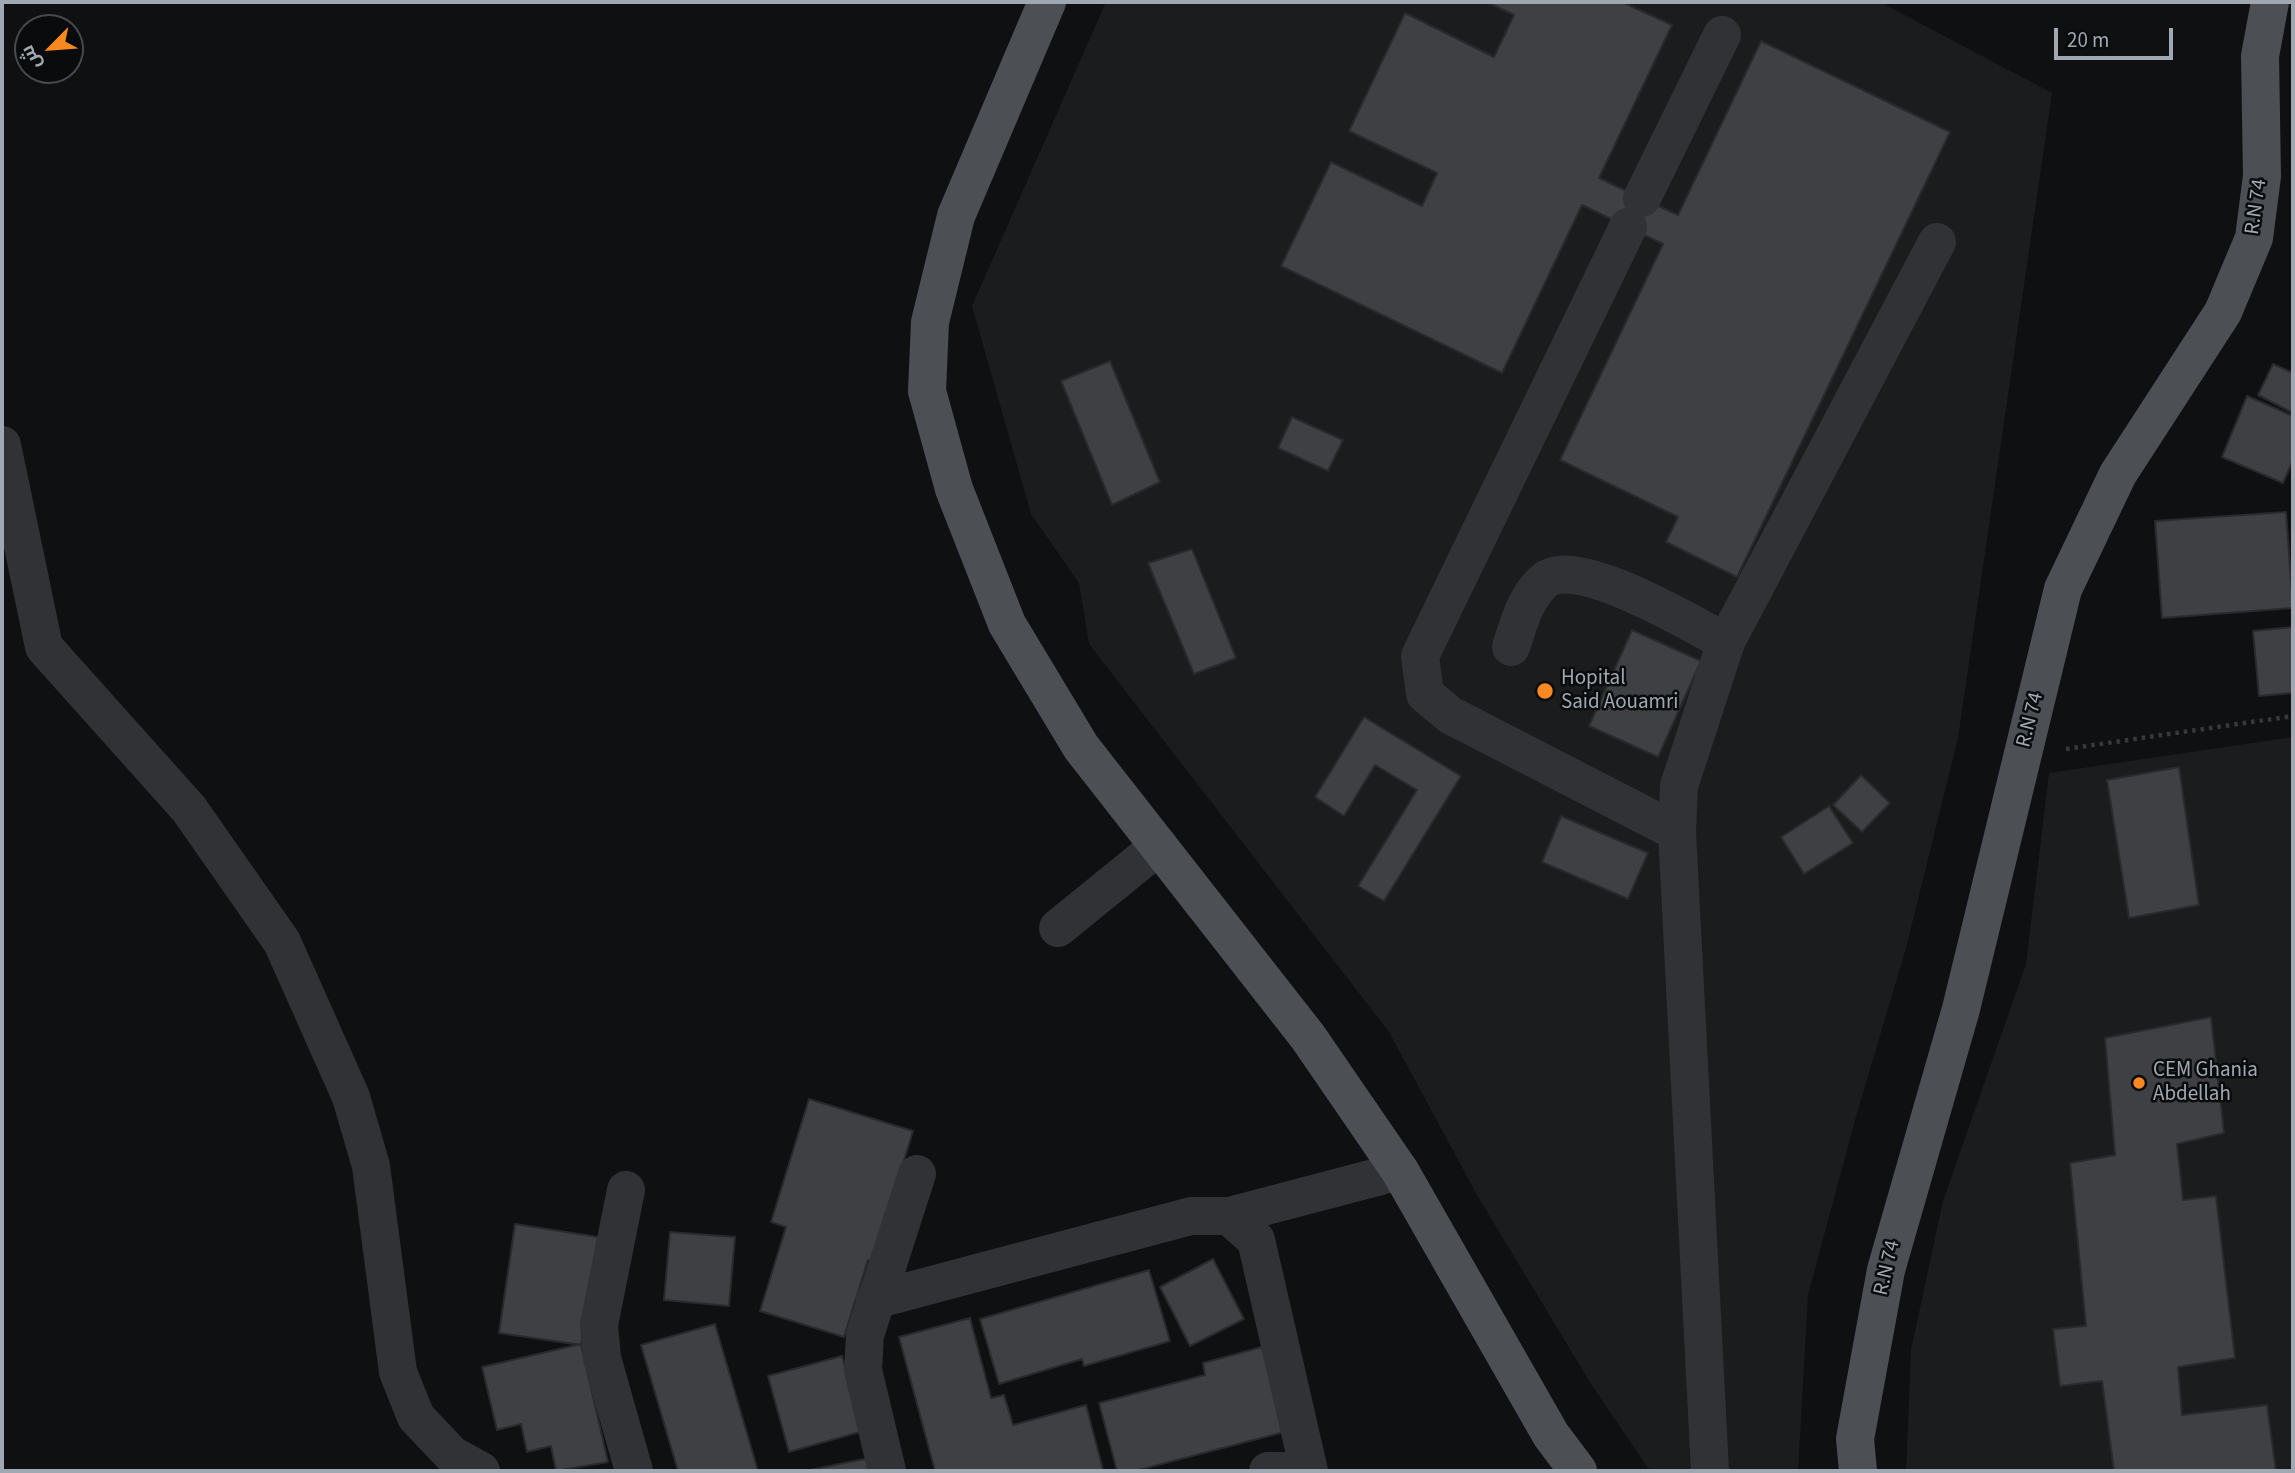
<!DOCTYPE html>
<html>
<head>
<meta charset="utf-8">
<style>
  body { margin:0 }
  #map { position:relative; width:2295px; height:1473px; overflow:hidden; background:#0f1011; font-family:"Source Sans 3",Cairo,sans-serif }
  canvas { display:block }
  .frame { position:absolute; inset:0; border:4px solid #a0a9b2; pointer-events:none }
  .north { position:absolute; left:14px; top:14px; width:70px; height:70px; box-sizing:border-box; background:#0a0b0c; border:2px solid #464a4e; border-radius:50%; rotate:245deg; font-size:19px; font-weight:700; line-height:28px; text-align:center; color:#a0a9b2 }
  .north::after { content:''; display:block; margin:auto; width:24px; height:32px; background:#f88920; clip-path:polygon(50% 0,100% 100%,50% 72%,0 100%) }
  .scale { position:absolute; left:2054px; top:28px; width:119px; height:32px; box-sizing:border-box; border:4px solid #a0a9b2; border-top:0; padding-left:9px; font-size:21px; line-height:24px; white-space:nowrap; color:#a0a9b2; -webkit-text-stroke:5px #0a0b0c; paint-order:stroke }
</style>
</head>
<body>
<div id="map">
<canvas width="2295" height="1473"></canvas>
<div class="frame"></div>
<div class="north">ش</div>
<div class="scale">20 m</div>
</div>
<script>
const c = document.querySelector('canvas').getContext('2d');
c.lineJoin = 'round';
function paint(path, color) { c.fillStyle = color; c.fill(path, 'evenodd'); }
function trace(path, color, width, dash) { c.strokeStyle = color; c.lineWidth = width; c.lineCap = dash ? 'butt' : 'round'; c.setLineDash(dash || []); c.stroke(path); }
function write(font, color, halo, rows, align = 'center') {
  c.font = font + ' "Source Sans 3",sans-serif'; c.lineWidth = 5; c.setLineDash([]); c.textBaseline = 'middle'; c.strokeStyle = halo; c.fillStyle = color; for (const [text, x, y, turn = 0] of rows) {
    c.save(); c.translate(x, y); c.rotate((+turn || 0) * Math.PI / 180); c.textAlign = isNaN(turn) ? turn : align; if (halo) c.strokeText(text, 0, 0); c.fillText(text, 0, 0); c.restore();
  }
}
paint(new Path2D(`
  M1106,2H1880L2052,93L1958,738L1906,948L1855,1120L1808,1295L1798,1471H1658L1648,1468L1591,1384L1477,1195L1389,1032L1089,644L1079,583L1031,514L972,306Z
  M2293,737V1471H1906L1911,1350L1943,1201L2026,964L2049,773Z`), '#1b1c1e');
const building = new Path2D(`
  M1487,2H1622L1672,25L1599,178L1678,215L1761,41L1950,132L1737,577L1666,542L1678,517L1560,460L1663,244L1582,205L1502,373L1281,266L1331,162L1422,206L1437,173L1349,131L1405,13L1494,57L1514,15Z
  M1110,361L1160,482L1112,505L1061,381Z
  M2273,364L2293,373V413L2258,395Z
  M2247,396L2293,416V460L2283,483L2222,457Z
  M1292,417L1343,440L1328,471L1278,448Z
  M2286,512L2293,608L2162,618L2155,521Z
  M1192,549L1236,658L1194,674L1148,563Z
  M2293,627V693L2259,696L2253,631Z
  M1632,630L1701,661L1658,757L1589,726Z
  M1364,717L1461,776L1384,901L1358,886L1417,790L1375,765L1344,816L1315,797Z
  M2179,767L2199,905L2129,918L2107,780Z
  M1861,775L1890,803L1862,832L1833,805Z
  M1829,806L1853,843L1804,874L1781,837Z
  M1561,816L1648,853L1628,899L1542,862Z
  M2211,1017L2224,1133L2177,1144L2183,1200L2216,1196L2235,1358L2178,1367L2182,1415L2267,1405L2276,1471H2114L2102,1381L2060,1386L2053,1329L2086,1326L2070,1163L2115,1155L2105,1038Z
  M809,1099L913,1131L873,1261L868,1260L844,1337L760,1311L786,1227L771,1222Z
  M515,1224L598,1237L581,1345L499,1333Z
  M670,1232L735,1237L729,1306L664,1300Z
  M1213,1259L1244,1319L1190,1346L1160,1287Z
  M1149,1270L1170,1341L1084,1366L1082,1359L999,1384L980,1319Z
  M970,1318L991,1398L1004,1395L1013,1425L1086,1405L1103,1470L935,1471L899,1337Z
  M715,1324L758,1471H678L641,1345Z
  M581,1344L608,1462L556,1471L551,1446L527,1452L521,1424L497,1430L482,1367Z
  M1262,1347L1284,1432L1135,1471H1117L1099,1403L1205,1375L1203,1363Z
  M842,1356L863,1431L789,1452L768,1376Z
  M879,1456L882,1471H805Z`);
paint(building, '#3e4044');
trace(building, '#292a2d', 2);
trace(new Path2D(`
  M2066,749L2293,716`), '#36393d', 4.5, [3.5, 5]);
trace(new Path2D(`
  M1642,198L1722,35
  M1628,227L1420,656L1425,694L1450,715L1677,832
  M2,445L44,647L189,809L282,942L351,1097L371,1166L398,1372L416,1417L452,1455L481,1471
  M1511,647C1519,623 1525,598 1544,581C1575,553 1693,625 1726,642
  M1058,928L1159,846
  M626,1190L599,1325L602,1358L634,1471
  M1229,1216L1400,1171
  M875,1300L1191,1216H1229L1256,1240L1309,1471
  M887,1471L863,1370L865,1335L917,1174
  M1268,1471H1294
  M1710,1471L1677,832L1679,786L1726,642L1937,242`), '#303236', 38);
trace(new Path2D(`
  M1047,2L956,216L930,322L927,391L954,489L1007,624L1081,747L1308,1037L1400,1171L1551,1435L1578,1471
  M1858,1471L1855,1439L1886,1270L1961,1009L2063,589L2118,474L2223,312L2254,238L2262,176L2260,56L2270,2`), '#4c5055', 38);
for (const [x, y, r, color] of [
  [1545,691,9,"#f88920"],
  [2139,1083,7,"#f88920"]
]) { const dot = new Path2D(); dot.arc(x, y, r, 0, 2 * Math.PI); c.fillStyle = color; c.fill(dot); trace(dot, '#0a0b0c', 2.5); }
write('21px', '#a0a9b2', '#0a0b0c', [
  ["R.N 74",2257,207,-82],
  ["R.N 74",2031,720,-76],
  ["R.N 74",1888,1268,-77]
]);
write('21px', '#a0a9b2', '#0a0b0c', [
  ["Hopital",1561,679],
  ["Said Aouamri",1561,703],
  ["CEM Ghania",2153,1071],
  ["Abdellah",2153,1095]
], 'left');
</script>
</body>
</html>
